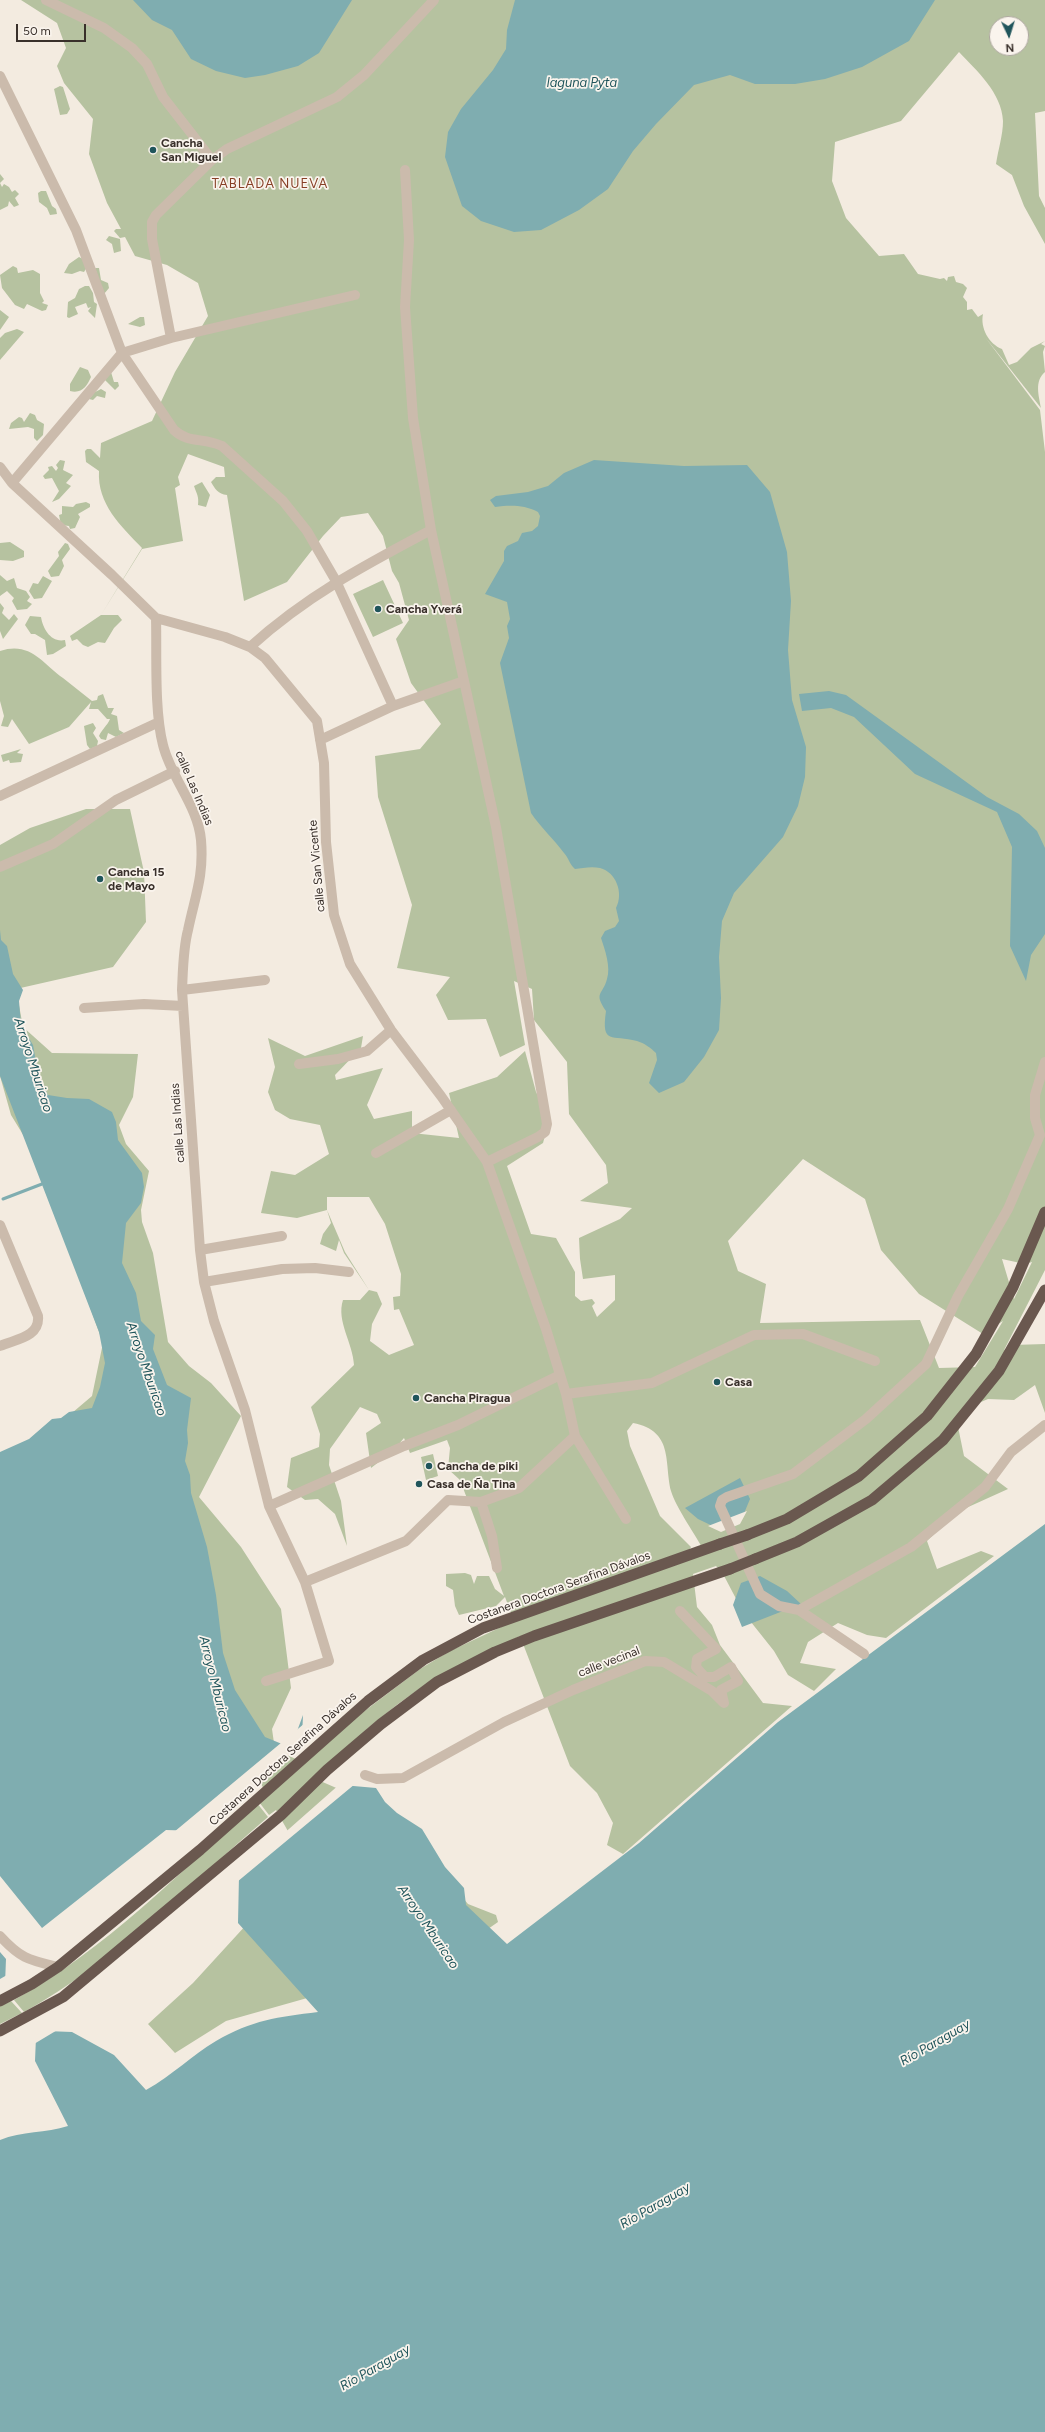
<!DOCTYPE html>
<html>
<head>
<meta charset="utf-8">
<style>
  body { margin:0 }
  #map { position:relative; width:1045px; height:2432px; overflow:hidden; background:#f3ebe0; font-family:Figtree,sans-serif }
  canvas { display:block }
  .north { position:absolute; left:989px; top:16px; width:40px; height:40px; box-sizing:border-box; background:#faf4ed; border:1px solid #ada69f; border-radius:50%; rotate:176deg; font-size:11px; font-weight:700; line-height:16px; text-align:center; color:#39302b }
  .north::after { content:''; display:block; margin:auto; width:14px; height:18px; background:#20555b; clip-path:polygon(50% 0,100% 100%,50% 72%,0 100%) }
  .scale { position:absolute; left:16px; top:24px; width:70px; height:18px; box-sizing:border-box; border:2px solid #39302b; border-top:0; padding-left:5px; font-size:12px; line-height:14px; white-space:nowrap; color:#39302b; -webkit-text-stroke:3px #faf4ed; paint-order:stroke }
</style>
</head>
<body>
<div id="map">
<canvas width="1045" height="2432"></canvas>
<div class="north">N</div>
<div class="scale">50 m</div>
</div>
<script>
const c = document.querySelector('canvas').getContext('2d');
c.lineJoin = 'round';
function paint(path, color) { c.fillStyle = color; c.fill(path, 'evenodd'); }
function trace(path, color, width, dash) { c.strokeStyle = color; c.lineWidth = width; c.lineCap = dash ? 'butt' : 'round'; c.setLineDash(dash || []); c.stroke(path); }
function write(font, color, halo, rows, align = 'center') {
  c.font = font + ' Figtree,sans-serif'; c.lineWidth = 3.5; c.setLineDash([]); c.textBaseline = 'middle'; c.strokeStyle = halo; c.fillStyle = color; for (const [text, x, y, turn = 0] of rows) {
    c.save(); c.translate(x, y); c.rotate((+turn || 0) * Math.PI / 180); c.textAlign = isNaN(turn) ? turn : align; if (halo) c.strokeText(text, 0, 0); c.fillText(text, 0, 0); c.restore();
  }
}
paint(new Path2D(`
  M21,0H1045V111L1035,113L1039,196L1045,208V244L1024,206L1012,175L996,164C998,150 1003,135 1003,121C1002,93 976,70 959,52L901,121L835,142L832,181L846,218L879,256L904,254L918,274L940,279L944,278L947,281L948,277L954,276L956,282L963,284L967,288L963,297L967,302V310L972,309L978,317L983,314C980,328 989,344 1002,349L1009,365L1017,362L1031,348L1045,341L1041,344L1045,346L1043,352L1045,372C1034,381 1039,396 1041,408L985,337L1040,410L1045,452V1270L1004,1350L1013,1345L1045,1344V1413L1035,1385L1014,1400L988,1399L960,1411L956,1417L964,1456L1008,1489L955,1513L927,1541L937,1569L981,1551L994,1556L886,1638L867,1635L838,1623L808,1642L800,1663L836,1669L814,1691L788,1675L774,1651L743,1612L722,1572L716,1566L693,1574L697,1607L712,1625L720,1645L763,1703L792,1706L623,1854L607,1845L613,1823L597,1793L570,1766L520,1636L429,1682L398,1704L368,1728L318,1780L341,1790L428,1856L468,1904L496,1915L498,1922L445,1959L226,2021L175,2053L148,2024L193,1983L247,1924L289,1833L276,1810L269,1815L259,1802L267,1795L253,1769L0,1474L92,1396L103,1343L33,1151L11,1115L0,1076V845L30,828L86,809H130L144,872L146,922L113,967L16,989L23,1027L52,1053L138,1054L133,1097L119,1125L126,1144L149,1171L141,1210L142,1222L153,1253L168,1342L189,1366L211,1383L241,1416L199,1497L241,1547L281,1609L291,1688L272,1729L275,1750L296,1759L358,1716L420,1669L450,1651L514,1621L505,1597L496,1606L459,1615L455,1606L453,1590L446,1586V1574L465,1573L471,1575L474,1584L477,1576H489L495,1589L504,1596L460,1480L448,1469L450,1448L447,1440L410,1453L404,1438L393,1451L371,1468L366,1433L381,1423L377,1414L360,1407L330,1449L329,1465L341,1501L347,1546L335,1514L318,1499L305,1500L287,1487L291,1458L319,1447L320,1434L311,1407L354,1365C353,1343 336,1321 343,1300H360L369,1290L344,1253L339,1240L336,1251L320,1244L323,1234L331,1223L327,1210L297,1218L261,1213L271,1171L295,1175L329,1154L320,1125L290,1119L275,1110L268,1092L275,1067L268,1038L305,1056L363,1036L361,1048L335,1075L336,1080L383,1068L367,1105L374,1119L412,1111V1133L459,1138L449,1093L497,1077L525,1051L536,1092L550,1117L543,1143L507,1166L531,1234L556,1238L575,1272V1296L581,1301L592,1299L595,1303L592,1306L597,1317L615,1300V1275L583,1279L580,1259L579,1238L620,1219L632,1208L580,1201L608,1183L606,1165L569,1114L567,1062L534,1020L532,989L514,981L525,1045L500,1057L486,1019L448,1020L436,995L450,977L397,968L412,905L378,797L375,756L420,749L441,724L411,683L396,639L409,620L399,583L392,571L383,536L368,513L341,517L323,536L287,582L244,601L227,495C218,494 215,489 211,482L216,477H225L224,467L188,454L178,477L180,485L175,488L183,541L142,549L101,615H118L122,620L114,628L105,643L98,642L88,647L83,645L63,678L92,701L97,700L98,696L103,694L108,708H114L111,714L117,716L119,730L124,733L116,737L108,733L106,740L101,739L99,736C102,729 107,726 110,719H107L98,709H89L91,702L69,727L29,744L12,719L8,727L1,726L4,716L0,701V651C30,641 42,663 63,678L83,645L77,639L72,641L70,636L101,615L142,548C121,526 97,504 99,471L86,462L85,451L87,449H91L100,458L101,443L152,421L175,372L208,316L198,283L167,265L135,256L125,237L120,238L114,231L116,229H121L107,203L89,154L93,119L64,83L57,66L66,48L57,23ZM997,24H1021V48H997ZM803,1159L865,1199L881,1250L919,1294L983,1334L1003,1321L975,1367L939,1368L920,1320L760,1323L766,1284L738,1271L728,1241ZM327,1197H369L385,1224L401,1274L400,1296L393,1297L394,1310L399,1309L414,1345L389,1355L370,1341L372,1324L382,1304L377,1292L369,1290L345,1252L327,1210ZM1002,1259L1025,1264L1032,1262L1014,1299ZM633,1423C674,1431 664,1462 671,1491C676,1508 696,1535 705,1553L687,1554L691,1547L660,1516L630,1446L627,1431Z
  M60,86L63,87L70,109L67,114L60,115L54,89Z
  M0,174L4,179L0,183L2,187L4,184L9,187L12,192L15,190L19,194L15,198L19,205L14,207L9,201L8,206L0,210Z
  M41,191H46L52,206L56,209L57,214L50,215L47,208L39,202L38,193Z
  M109,236L120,239L121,251L114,253L112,244L106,240Z
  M79,257L85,260L87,267L84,272L80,271L72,274L64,273L69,264Z
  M13,266L17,268L18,273L33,270L40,274V293L44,301L42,303L48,305L46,310L42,311L27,304L24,309L15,305L2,288L0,275Z
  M95,268H99L101,280L108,283L109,288L104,294Z
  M85,286H89L93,293L94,302L97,304L95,318L88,311L91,307L88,308L86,303L75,307L78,314L69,318L67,317L68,302L75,298L79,289Z
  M0,310L9,317L0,330Z
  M140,317H144L145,325L140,327L128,324Z
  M17,329L24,332L0,360V338L5,333Z
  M80,367L88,370L91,377C87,386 82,394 70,391V384Z
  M111,372L114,382H118L119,386L115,390L104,379Z
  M101,389L106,392L105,398L97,396L93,400L89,399L95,392Z
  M30,413L35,415L37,420L44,424L43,435L37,441L34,438V429L28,427L9,429L11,423L19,417L22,418L24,422Z
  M60,460L65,461L63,470L73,475L66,483L71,486L59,499L52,502L59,491L52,478L45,479L43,476L49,470L48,467L52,466L56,471L58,468L56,465Z
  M202,482L210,495L206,507L198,505C199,496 197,495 194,486Z
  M86,502L90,504V507L78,514L80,517L75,528L70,529L69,526L61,525L59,515L62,514V506L73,507L76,504Z
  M10,542L24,551V557L13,561L0,560V543Z
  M65,543L68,544L70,549L62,560L64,566L59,576L51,577L48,571L59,556L58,552Z
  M0,575L7,581L14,578L17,588L26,591L30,597L27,601L32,604L27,609L17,610L12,601L14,598L7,591L0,596Z
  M43,576L52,581L42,598L34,599L29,591L33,583L38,584Z
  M383,580L403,623L373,637L353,594Z
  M0,603L4,608L2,613L9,620L14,614L18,619L3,639L0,631Z
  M30,616L41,617C43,629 51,643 65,640L66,646L53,654L47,655L45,640L35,634H31L25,625Z
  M93,723L96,728L93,733L98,741L97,746L90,749L87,745L84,726Z
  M21,749L17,753L23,754L21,762L10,763L9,760L3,762L1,755Z
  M433,1454L438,1476L426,1480L421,1457Z
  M257,1803L268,1817C191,1883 113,1963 24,2012L14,2000C105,1950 180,1872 257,1803Z
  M11,2001L22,2013L0,2024V2006Z`), '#b6c2a0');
paint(new Path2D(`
  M133,0H352L319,53L298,66L265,75L245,78L216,71L191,59L172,30L152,20Z
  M515,0H935L909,41L862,67L825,79L795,84H755L730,75L694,85L656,124L633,151L608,189L579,210L541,230L514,232L481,221L462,206L445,157L448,132L461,109L493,70L506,49L507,30Z
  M594,460L684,466L747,465L770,492L787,552L791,601L788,650L792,700L806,747L805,777L798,806L783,837L734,893L722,921L719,957L721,998L719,1030L704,1057L684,1082L659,1093L649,1083L657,1060L656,1053C651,1048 644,1043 637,1041C612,1034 601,1046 606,1011C593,992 603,995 607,979C611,967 605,950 601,938L605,931L615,927L619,921L616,908C624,893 616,872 600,868C592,866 582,868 575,869C569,864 569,858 564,853C554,839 541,828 531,813L500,663L509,638L507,626L510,619L507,602L485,594L504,561V551L507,546L518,541L522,533L532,531L538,526L540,516L538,512C524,505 511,505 495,507L490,500L496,496L528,492L548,486L564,473Z
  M829,691L846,695L987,797L1019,814L1037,831L1045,848V934L1031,955L1026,981L1010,946L1012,847L997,812L915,774L854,717L831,708L802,711L799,694Z
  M0,930L1,940L7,946L13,974L23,990L19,1001L21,1025L33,1045L39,1078L48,1095L67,1098L89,1099L112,1112L116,1122L118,1140L142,1173L144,1187L141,1203L126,1223L122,1263L136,1293L141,1321L155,1335L153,1349L167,1385L191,1398L187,1430L188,1443L185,1461L190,1475L191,1493L207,1547L216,1595L223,1653L235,1690L265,1737L282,1744L296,1734L303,1715L302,1738L199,1831L166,1830L42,1928L0,1876V1452L29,1439L52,1419L61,1418L69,1412L92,1408L100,1387L105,1363L99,1332L0,1076Z
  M740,1478L750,1499L740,1523L721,1530L698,1519L685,1508Z
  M1045,1524V2432H0V2140C22,2131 46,2133 68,2126L35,2061L36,2037L46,2031L72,2032L114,2055L146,2090C173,2075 192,2055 216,2041C252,2020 278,2017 318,2012L238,1923L239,1876L342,1785L376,1788L385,1802L397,1813L422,1829L445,1867L464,1888L466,1905L507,1944L639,1843L778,1722Z
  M760,1576L787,1591L801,1604L742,1627L733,1605L741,1583Z
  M0,1952L6,1959L5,1984L0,1986Z`), '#7fadb0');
paint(new Path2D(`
  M747,1511L740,1524L721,1532L708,1526Z
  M305,1723L303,1739L200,1833L174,1832Z
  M341,1783L355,1784L237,1882L238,1874Z
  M7,1975V1984L0,1988V1979Z
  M45,2029H59L34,2044V2036Z`), '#f3ebe0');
trace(new Path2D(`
  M3,1199L42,1184`), '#7fadb0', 3);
trace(new Path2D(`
  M46,0L104,28L132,48L147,64L163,97L212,160
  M0,76L76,230L122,353L174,430C189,444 203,437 222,446L283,501L307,531L336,581L393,706
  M405,170L409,240L405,307L413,418L431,530L496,827L547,1124L545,1132L538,1137L487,1162
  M171,338L152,239V222L156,215L212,160L227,149L337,97L364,75L434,0
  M0,467L12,483L112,575L156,618C157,655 154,710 163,745C171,778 198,806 201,840C204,877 195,896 188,930C183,949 183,970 182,990L200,1250L204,1282L214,1321L245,1410L269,1506L305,1582L329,1661L266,1681
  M12,483L122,353L171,338L355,295
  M156,618L225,637L250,647L265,658L317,721L324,763L326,842L334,915L350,964L391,1030L441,1096L487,1162L546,1329L566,1394L575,1436L626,1519
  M250,647C306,596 365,565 431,530
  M320,740L393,706L464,681
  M0,796L159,722
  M0,867L53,844L116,800L175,771
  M182,990L265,980
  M84,1008L144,1004L183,1006
  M299,1064L338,1059L367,1051L391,1030
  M376,1153L451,1110
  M0,1225L38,1316C40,1337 16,1339 0,1346
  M200,1250L282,1236
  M204,1282L282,1269L315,1268L349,1272
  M566,1394L652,1383L754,1335L803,1334L875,1361
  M481,1502L492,1536L497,1568
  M269,1506L404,1446L458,1425L560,1375
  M305,1582L406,1541L448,1500L481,1502L519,1488L575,1436
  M799,1610L911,1547L985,1487L1011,1452L1045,1425
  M864,1654L799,1610L779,1606L760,1594L720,1506L722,1500L727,1497L793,1474L866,1419L926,1364L958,1296L1008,1209L1040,1135L1035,1118V1095L1045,1062
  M365,1775L377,1779L403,1778L504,1722L573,1690L645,1661L664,1662L712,1691L724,1703L721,1690L738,1681L731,1667L714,1677H705L696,1667L697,1659L716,1649L680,1611
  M0,1936C21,1959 29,1960 58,1967`), '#cbbbac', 10);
trace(new Path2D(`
  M747,1535L787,1519L859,1476L927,1416L976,1354L1013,1287L1045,1212
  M755,1559L797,1542L872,1500L943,1440L999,1371L1045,1290
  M0,2001L32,1984L58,1967L200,1850L368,1701L423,1660L483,1628L720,1544
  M0,2031L63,1997L281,1815L327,1770L381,1724L437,1682L495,1652L534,1636L730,1569`), '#6a584f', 11);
trace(new Path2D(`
  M720,1544L747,1535
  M730,1569L755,1559`), '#6a584f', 11);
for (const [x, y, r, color] of [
  [153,150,4,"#20555b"],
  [378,609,4,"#20555b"],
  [100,879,4,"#20555b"],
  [717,1382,4,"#20555b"],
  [416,1398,4,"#20555b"],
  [429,1466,4,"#20555b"],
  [419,1484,4,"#20555b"]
]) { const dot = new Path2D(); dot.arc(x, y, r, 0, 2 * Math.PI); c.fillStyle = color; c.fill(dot); trace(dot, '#faf4ed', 1.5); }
write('bold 12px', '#39302b', '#faf4ed', [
  ["Cancha",161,143],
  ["San Miguel",161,157],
  ["Cancha Yverá",386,609],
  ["Cancha 15",108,872],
  ["de Mayo",108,886],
  ["Casa",725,1382],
  ["Cancha Piragua",424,1398],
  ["Cancha de piki",437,1466],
  ["Casa de Ña Tina",427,1484]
], 'left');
write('12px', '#39302b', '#faf4ed', [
  ["calle Las Indias",194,788,67],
  ["calle San Vicente",317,866,-95],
  ["calle Las Indias",178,1123,-94],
  ["Costanera Doctora Serafina Dávalos",559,1588,-20],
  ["calle vecinal",609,1662,-21],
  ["Costanera Doctora Serafina Dávalos",283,1759,-42]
]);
write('italic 13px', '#20555b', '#faf4ed', [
  ["laguna Pyta",582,83],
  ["Arroyo Mburicao",33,1065,72],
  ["Arroyo Mburicao",146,1369,71],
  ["Arroyo Mburicao",215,1684,76],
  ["Arroyo Mburicao",428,1927,56],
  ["Río Paraguay",935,2043,-30],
  ["Río Paraguay",655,2206,-30],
  ["Río Paraguay",375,2368,-30]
]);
c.letterSpacing = '1px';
write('13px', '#873f25', '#faf4ed', [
  ["TABLADA NUEVA",270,184]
]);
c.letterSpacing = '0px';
</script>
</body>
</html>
